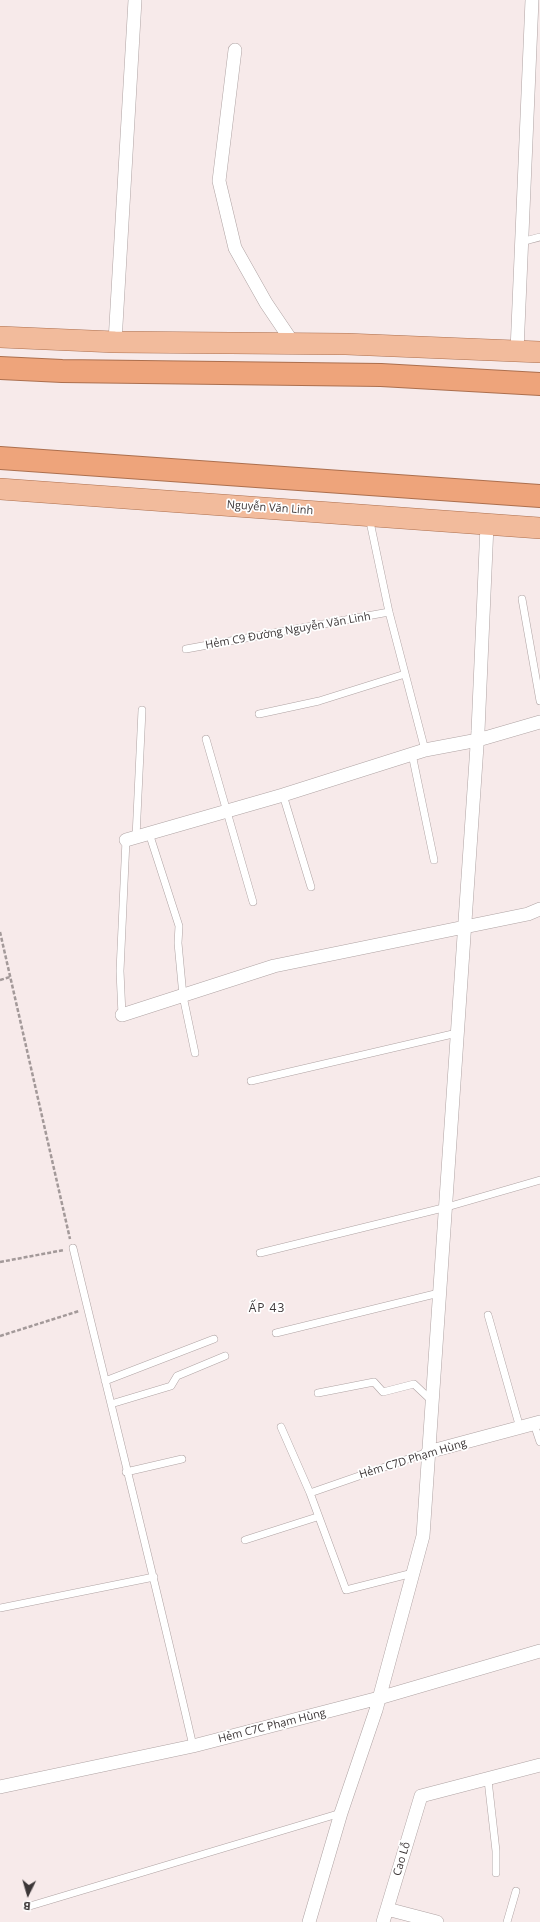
<!DOCTYPE html>
<html>
<head>
<meta charset="utf-8">
<style>
  body { margin:0 }
  #map { position:relative; width:540px; height:1922px; overflow:hidden; background:#f7eaea; font-family:"Open Sans",sans-serif }
  canvas { display:block }
  .north { position:absolute; left:8px; top:1874px; width:40px; height:40px; -webkit-text-stroke:3px #fff; paint-order:stroke; rotate:185deg; font-size:11px; font-weight:700; line-height:16px; text-align:center; color:#3c3637 }
  .north::after { content:''; display:block; margin:auto; width:14px; height:18px; background:#3c3637; clip-path:polygon(50% 0,100% 100%,50% 72%,0 100%) }
</style>
</head>
<body>
<div id="map">
<canvas width="540" height="1922"></canvas>
<div class="north">B</div>
</div>
<script>
const c = document.querySelector('canvas').getContext('2d');
c.lineJoin = 'round';
function trace(path, color, width, dash) { c.strokeStyle = color; c.lineWidth = width; c.lineCap = dash ? 'butt' : 'round'; c.setLineDash(dash || []); c.stroke(path); }
function write(font, color, halo, rows, align = 'center') {
  c.font = font + ' "Open Sans",sans-serif'; c.lineWidth = 3.5; c.setLineDash([]); c.textBaseline = 'middle'; c.strokeStyle = halo; c.fillStyle = color; for (const [text, x, y, turn = 0] of rows) {
    c.save(); c.translate(x, y); c.rotate((+turn || 0) * Math.PI / 180); c.textAlign = isNaN(turn) ? turn : align; if (halo) c.strokeText(text, 0, 0); c.fillText(text, 0, 0); c.restore();
  }
}
const service = new Path2D(`
  M521,242L540,237
  M369,517L389,612L425,750
  M522,599L540,701
  M186,649L389,612
  M259,714L319,701L405,674
  M206,739L253,902
  M412,754L434,860
  M283,795L311,887
  M149,833L179,926L178,943L183,996L195,1053
  M136,837L142,710
  M122,1015L120,971L126,840
  M251,1081L457,1033
  M73,1248C113,1414 155,1580 193,1746
  M260,1253L447,1207L540,1180
  M488,1315L520,1428
  M276,1333L439,1293
  M105,1381L214,1339
  M318,1393L374,1382L383,1392L414,1384L432,1401
  M111,1404L171,1386L177,1376L225,1356
  M534,1424L540,1442
  M281,1427L310,1493L346,1590L413,1573
  M126,1472L182,1459
  M310,1493L428,1452
  M245,1540L317,1517
  M0,1608L154,1577
  M488,1780L496,1851V1873
  M30,1906L341,1813
  M507,1922L516,1891`);
const minor = new Path2D(`
  M235,50L219,181L235,248L266,303L293,343
  M115,342L135,0
  M517,351L532,0
  M126,840L283,795L425,750L478,740L540,722
  M122,1015L274,966L528,914L540,909
  M428,1452L540,1422
  M0,1787L193,1746L379,1698L540,1651
  M387,1909L437,1922
  M309,1922L341,1813L376,1710L423,1536L478,731L487,525
  M383,1922L421,1796L540,1765`);
const primary = new Path2D(`
  M0,337L115,342L346,344L540,352
  M0,489L540,528`);
const trunk = new Path2D(`
  M0,368L62,371L381,375L540,384
  M0,458L540,496`);
trace(service, '#afa3a3', 8);
trace(minor, '#afa3a3', 14);
trace(primary, '#ac6f4e', 22);
trace(trunk, '#ac6f4e', 24);
trace(new Path2D(`
  M0,932L70,1239
  M0,980L10,977
  M0,1262L64,1250
  M0,1336L79,1311`), '#a39999', 2.5, [4, 2]);
trace(service, '#fff', 7);
trace(minor, '#fff', 13);
trace(primary, '#f2bb9c', 21);
trace(trunk, '#eea47b', 22);
write('11px', '#3c3637', '#fff', [
  ["Nguyễn Văn Linh",270,508,4],
  ["Hẻm C9 Đường Nguyễn Văn Linh",288,631,-10],
  ["Hẻm C7D Phạm Hùng",413,1459,-17],
  ["Hẻm C7C Phạm Hùng",272,1726,-14],
  ["Cao Lỗ",402,1859,-73]
]);
c.letterSpacing = '1px';
write('12px', '#3c3637', '#fff', [
  ["ẤP 43",267,1309]
]);
c.letterSpacing = '0px';
</script>
</body>
</html>
